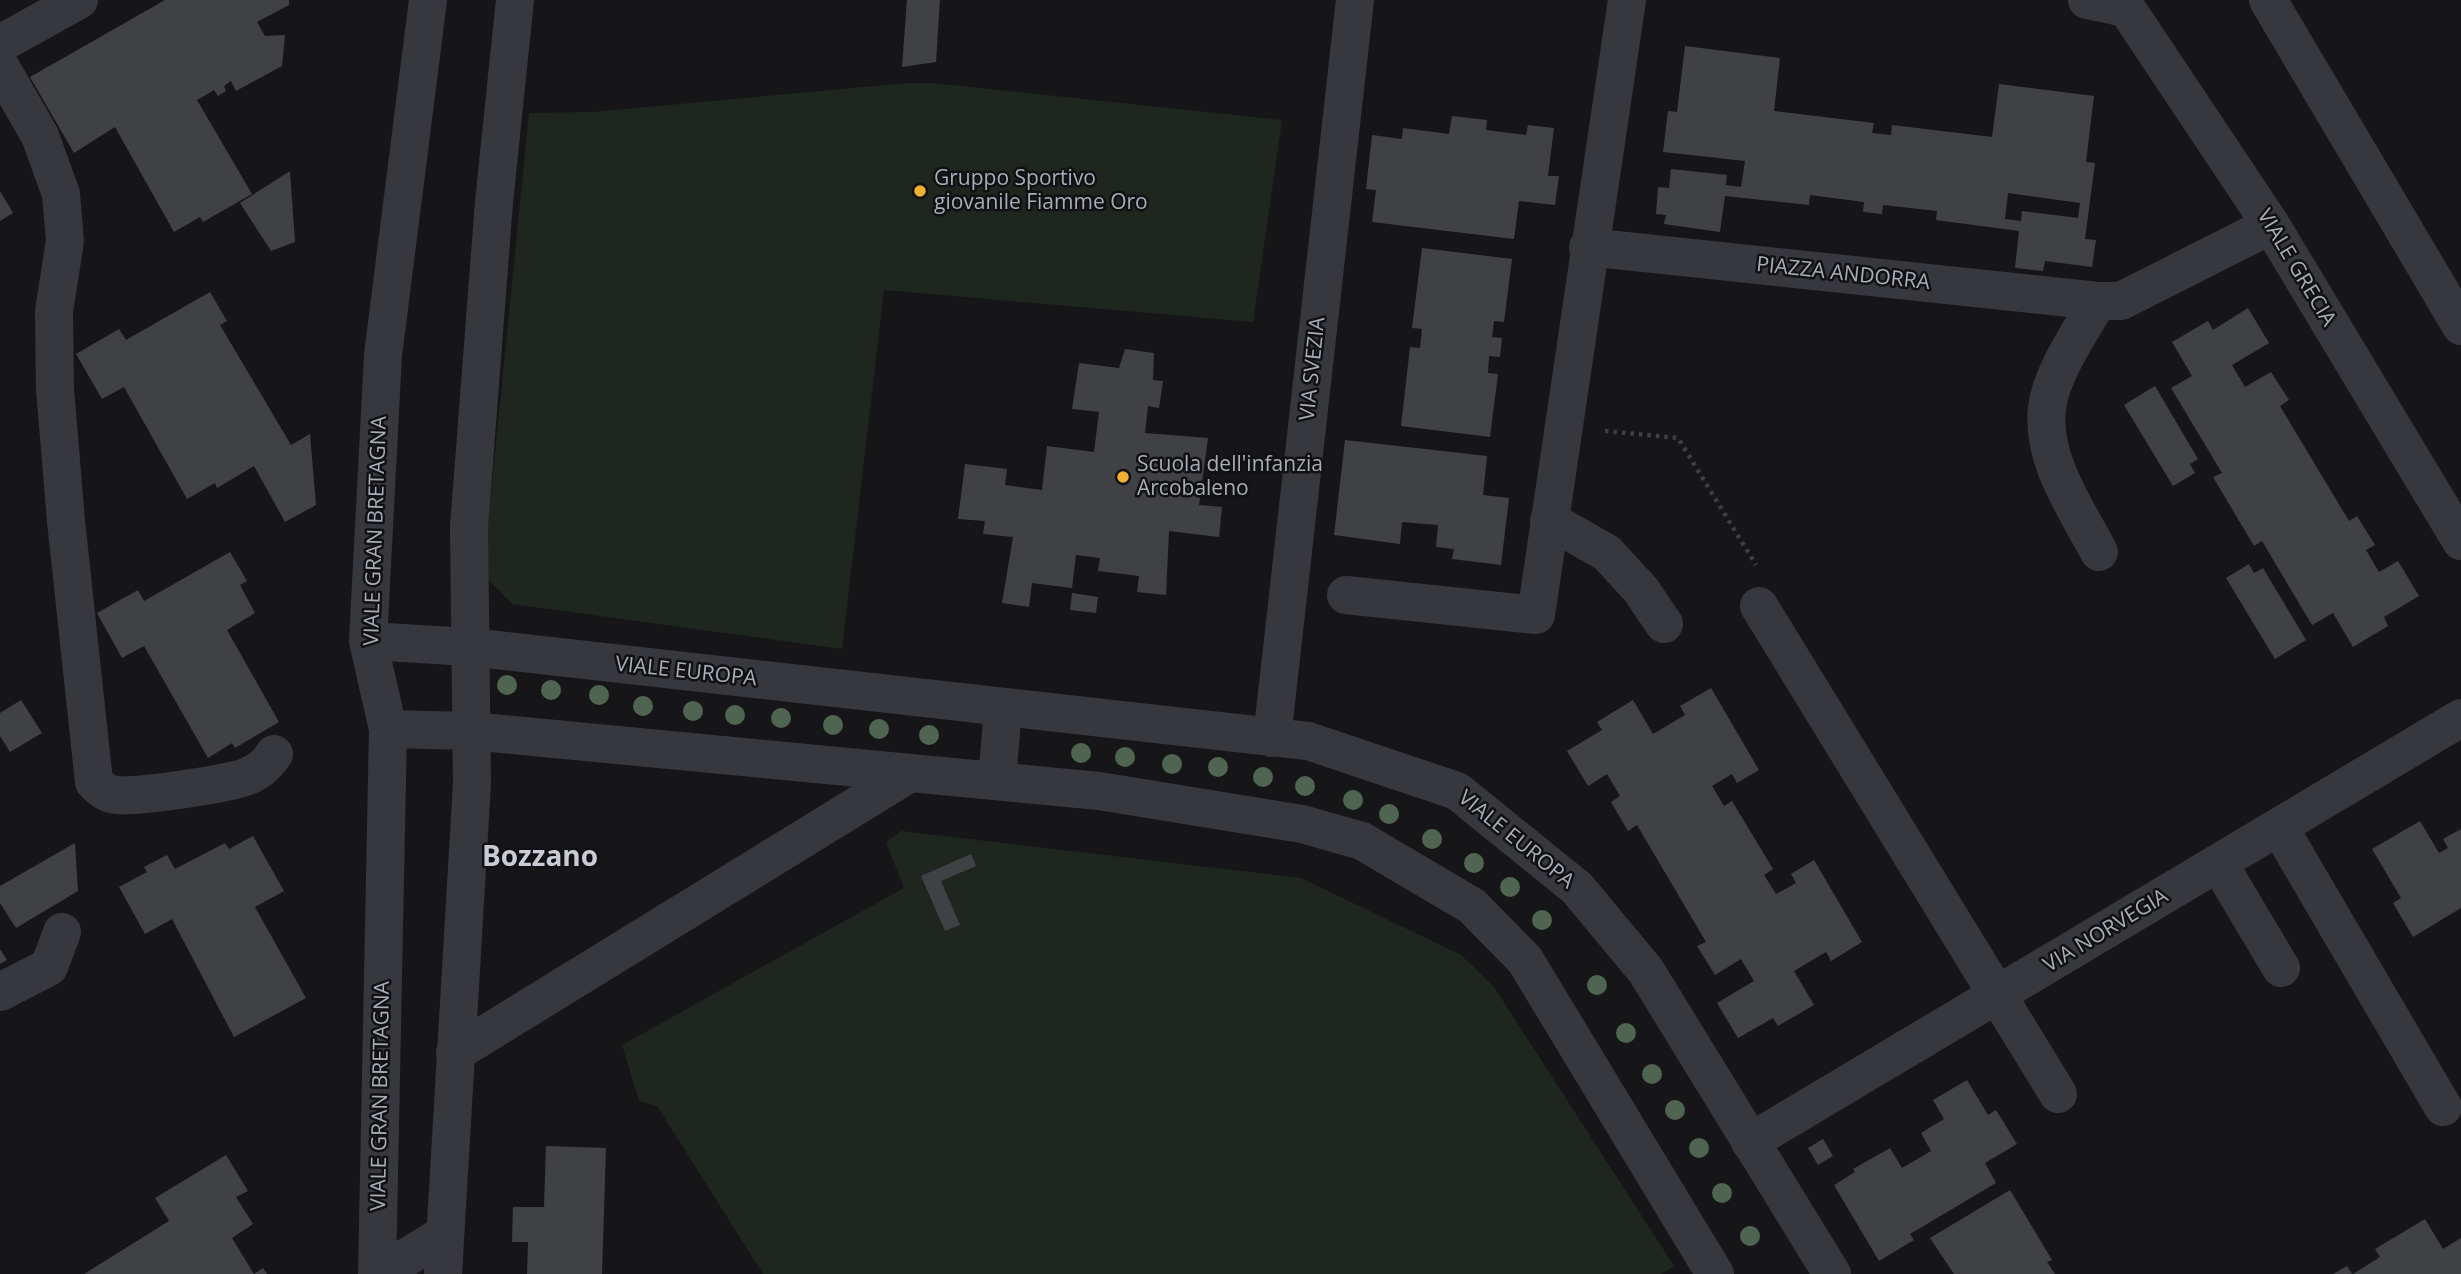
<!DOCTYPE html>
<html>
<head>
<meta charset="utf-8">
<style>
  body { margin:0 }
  canvas { display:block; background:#161618 }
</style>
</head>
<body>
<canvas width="2461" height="1274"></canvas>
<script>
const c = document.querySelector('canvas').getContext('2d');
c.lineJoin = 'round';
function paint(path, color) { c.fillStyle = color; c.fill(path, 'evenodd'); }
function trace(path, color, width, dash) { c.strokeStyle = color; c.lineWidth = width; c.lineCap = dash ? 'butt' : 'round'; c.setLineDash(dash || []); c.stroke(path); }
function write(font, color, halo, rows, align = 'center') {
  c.font = font + ' "Open Sans",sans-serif'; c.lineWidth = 5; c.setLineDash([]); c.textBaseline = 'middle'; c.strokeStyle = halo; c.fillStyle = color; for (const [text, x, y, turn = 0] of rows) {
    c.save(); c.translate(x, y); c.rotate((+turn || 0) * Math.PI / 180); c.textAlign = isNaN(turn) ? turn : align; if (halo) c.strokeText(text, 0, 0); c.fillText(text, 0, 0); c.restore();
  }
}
paint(new Path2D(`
  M907,83H933L1282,120L1253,322L884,290L842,649L512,604L483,574L529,113L593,112Z
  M901,831L1301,878L1461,955L1494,987L1674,1266L1661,1274H763L657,1106L639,1101L622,1045L904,888L886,842Z`), '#1e261f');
paint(new Path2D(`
  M165,0H289V5L257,22L265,36L285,35L282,66L236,91L231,81L224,86L226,91L218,96L214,90L197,100L252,194L203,222L200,217L174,232L115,127L74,153L30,77Z
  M907,0H940L936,62L902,67Z
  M1685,46L1780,58L1774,111L1874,123L1872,133L1891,135L1892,125L1992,137L1999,84L2094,96L2086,162L2095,163L2085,239L2096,240L2092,267L2045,261L2043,271L2015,268L2019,231L1936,220L1937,211L1883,205L1882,214L1863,212L1864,202L1810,195L1809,205L1725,196L1720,232L1664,224L1666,215L1656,214L1658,187L1669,188L1671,169L1727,175L1726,185L1741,187L1745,161L1663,152L1668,111L1677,112ZM2008,193L2080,203L2078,218L2022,211L2021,221L2005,219Z
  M1452,116L1487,120L1486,130L1526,135L1528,125L1554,128L1548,176H1559L1555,205L1519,201L1514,239L1372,222L1376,190L1366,189L1372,135L1402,139L1403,128L1449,134Z
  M290,171L295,242L271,251L240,203Z
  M0,191L13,213L0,221Z
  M1422,248L1512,259L1504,322L1494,321L1492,337L1502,338L1500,357L1489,356L1488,373L1498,374L1490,437L1401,426L1410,347L1420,348L1422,329L1412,328Z
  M210,292L227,321L220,325L291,445L310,434L316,505L285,522L254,466L217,488L215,483L187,499L124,387L102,399L76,354L119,329L126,340Z
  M2248,308L2269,343L2232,365L2245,387L2271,372L2289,400L2280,406L2349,521L2357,516L2375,545L2366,550L2379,572L2398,561L2419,596L2384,617L2388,626L2353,647L2333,613L2312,625L2262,541L2254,546L2213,477L2222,473L2171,388L2192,376L2172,342L2208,321L2213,330Z
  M1125,349L1154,353L1153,380L1163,381L1159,408L1148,406L1145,433L1208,438L1199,505L1222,507L1219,537L1169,531L1166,595L1137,592L1139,576L1098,571L1100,558L1076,555L1072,588L1032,583L1029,607L1002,603L1013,537L983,534L985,521L958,519L965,464L1007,469L1005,485L1042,490L1047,446L1094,452L1099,412L1072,409L1079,363L1119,368Z
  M2155,386L2198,459L2190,464L2195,473L2173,486L2124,405Z
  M1345,440L1487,456L1483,495L1509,498L1501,565L1452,559L1454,549L1436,547L1438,525L1402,522L1400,544L1334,535Z
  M230,552L247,581L240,585L255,613L227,630L279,722L235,748L232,743L208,758L144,646L122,658L97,613L138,590L144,601Z
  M2249,564L2254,573L2263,568L2306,640L2275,659L2226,578Z
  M1072,593L1098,597L1096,613L1070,610Z
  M1711,688L1759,770L1737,783L1732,774L1712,786L1724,806L1732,801L1773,869L1764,875L1776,894L1796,883L1791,874L1814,860L1862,942L1831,961L1826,952L1794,971L1814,1005L1778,1026L1773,1018L1738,1038L1717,1003L1754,981L1741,959L1715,975L1697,946L1706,942L1637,825L1628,831L1611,802L1620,796L1607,774L1588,786L1567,751L1602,730L1597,722L1633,700L1653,734L1685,715L1680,706Z
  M21,700L42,733L10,752L0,736V713Z
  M2420,821L2439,853L2448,848L2443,839L2461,829V908L2413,937L2393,903L2401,898L2372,849Z
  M253,836L284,891L255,907L306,998L234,1037L172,919L145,934L119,887L147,872L144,867L167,855L175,869L225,843L229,849Z
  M75,843L78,891L16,928L0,903V886Z
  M971,854L976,866L941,881L960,925L945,931L921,876Z
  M0,949L7,960L0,964Z
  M1967,1080L1988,1115L1996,1110L2017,1144L1985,1163L1996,1183L1910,1234L1914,1240L1879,1261L1834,1185L1855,1172L1853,1169L1890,1148L1902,1168L1931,1151L1921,1133L1944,1119L1933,1100Z
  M1823,1139L1833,1156L1818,1165L1808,1148Z
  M546,1146L606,1148L602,1274H527L528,1242H512L513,1207H544Z
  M226,1155L248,1191L236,1197L253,1224L232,1238L254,1274L263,1268L267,1274H84L169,1221L155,1198Z
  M2010,1190L2052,1260L2047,1262L2055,1274H1954L1930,1238Z
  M2425,1219L2443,1249L2461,1238V1274H2353L2380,1257L2375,1249Z
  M2347,1266L2352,1274H2333Z`), '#404145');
trace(new Path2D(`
  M1605,431L1678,438L1756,565`), '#3d3f44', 4.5, [3.5, 5]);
trace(new Path2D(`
  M2087,0L2125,8
  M2121,0L2271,225L2461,541
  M2268,0L2461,326
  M0,44L79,0
  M0,66L40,136L61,194L65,241L54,311L55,389L66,521L94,782C101,789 107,794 117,795C136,797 234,784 250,775C260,771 269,762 274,754
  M1588,247L2098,301H2121L2271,225
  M2098,301C2081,331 2051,373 2047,408C2041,460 2076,508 2099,552
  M1549,520L1607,553L1641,590L1664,624
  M1346,595L1536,615L1627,0
  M1759,606L2058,1094
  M368,641L470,647L1308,741L1457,791L1577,888L1646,971L1832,1274
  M388,729L471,731L1099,791L1302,824L1362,841L1472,906L1525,960L1715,1274
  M1272,738L1355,0
  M997,781L1003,708
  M2279,827L2443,1107
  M2219,864L2281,968
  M0,992L49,967L62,932
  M455,1053L910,773
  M1750,1142L2461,718
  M377,1274L388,729L368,641L383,355L428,0
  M379,1274L443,1235
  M443,1274L472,783L469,527L494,202L515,0`), '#37383d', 38);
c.fillStyle = '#506452';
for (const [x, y] of [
  [507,685],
  [551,690],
  [599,695],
  [643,706],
  [693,711],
  [735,715],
  [781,718],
  [833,725],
  [879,729],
  [929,735],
  [1081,753],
  [1125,757],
  [1172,764],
  [1218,767],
  [1263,777],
  [1305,786],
  [1353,800],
  [1389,814],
  [1432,839],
  [1474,863],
  [1510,887],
  [1542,920],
  [1597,985],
  [1626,1033],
  [1652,1074],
  [1675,1110],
  [1699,1148],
  [1722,1193],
  [1750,1236]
]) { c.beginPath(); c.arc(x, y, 10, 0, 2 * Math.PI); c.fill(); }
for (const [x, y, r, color] of [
  [920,191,7,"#f2b134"],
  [1123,477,7,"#f2b134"]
]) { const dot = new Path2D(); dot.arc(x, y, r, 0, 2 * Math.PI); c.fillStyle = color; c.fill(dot); trace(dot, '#111113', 2.5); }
write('21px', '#a8adb8', '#111113', [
  ["Gruppo Sportivo",934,179],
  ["giovanile Fiamme Oro",934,203],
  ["Scuola dell'infanzia",1137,465],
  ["Arcobaleno",1137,489]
], 'left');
write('21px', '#a8adb8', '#111113', [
  ["VIALE GRECIA",2296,268,59],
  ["PIAZZA ANDORRA",1843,274,6],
  ["VIA SVEZIA",1313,369,-84],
  ["VIALE GRAN BRETAGNA",376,531,-88],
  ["VIALE EUROPA",686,672,6],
  ["VIALE EUROPA",1516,840,39],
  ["VIA NORVEGIA",2106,931,-31],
  ["VIALE GRAN BRETAGNA",381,1096,-89]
]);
write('bold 28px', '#c9ccd4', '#111113', [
  ["Bozzano",540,858]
]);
</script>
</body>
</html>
